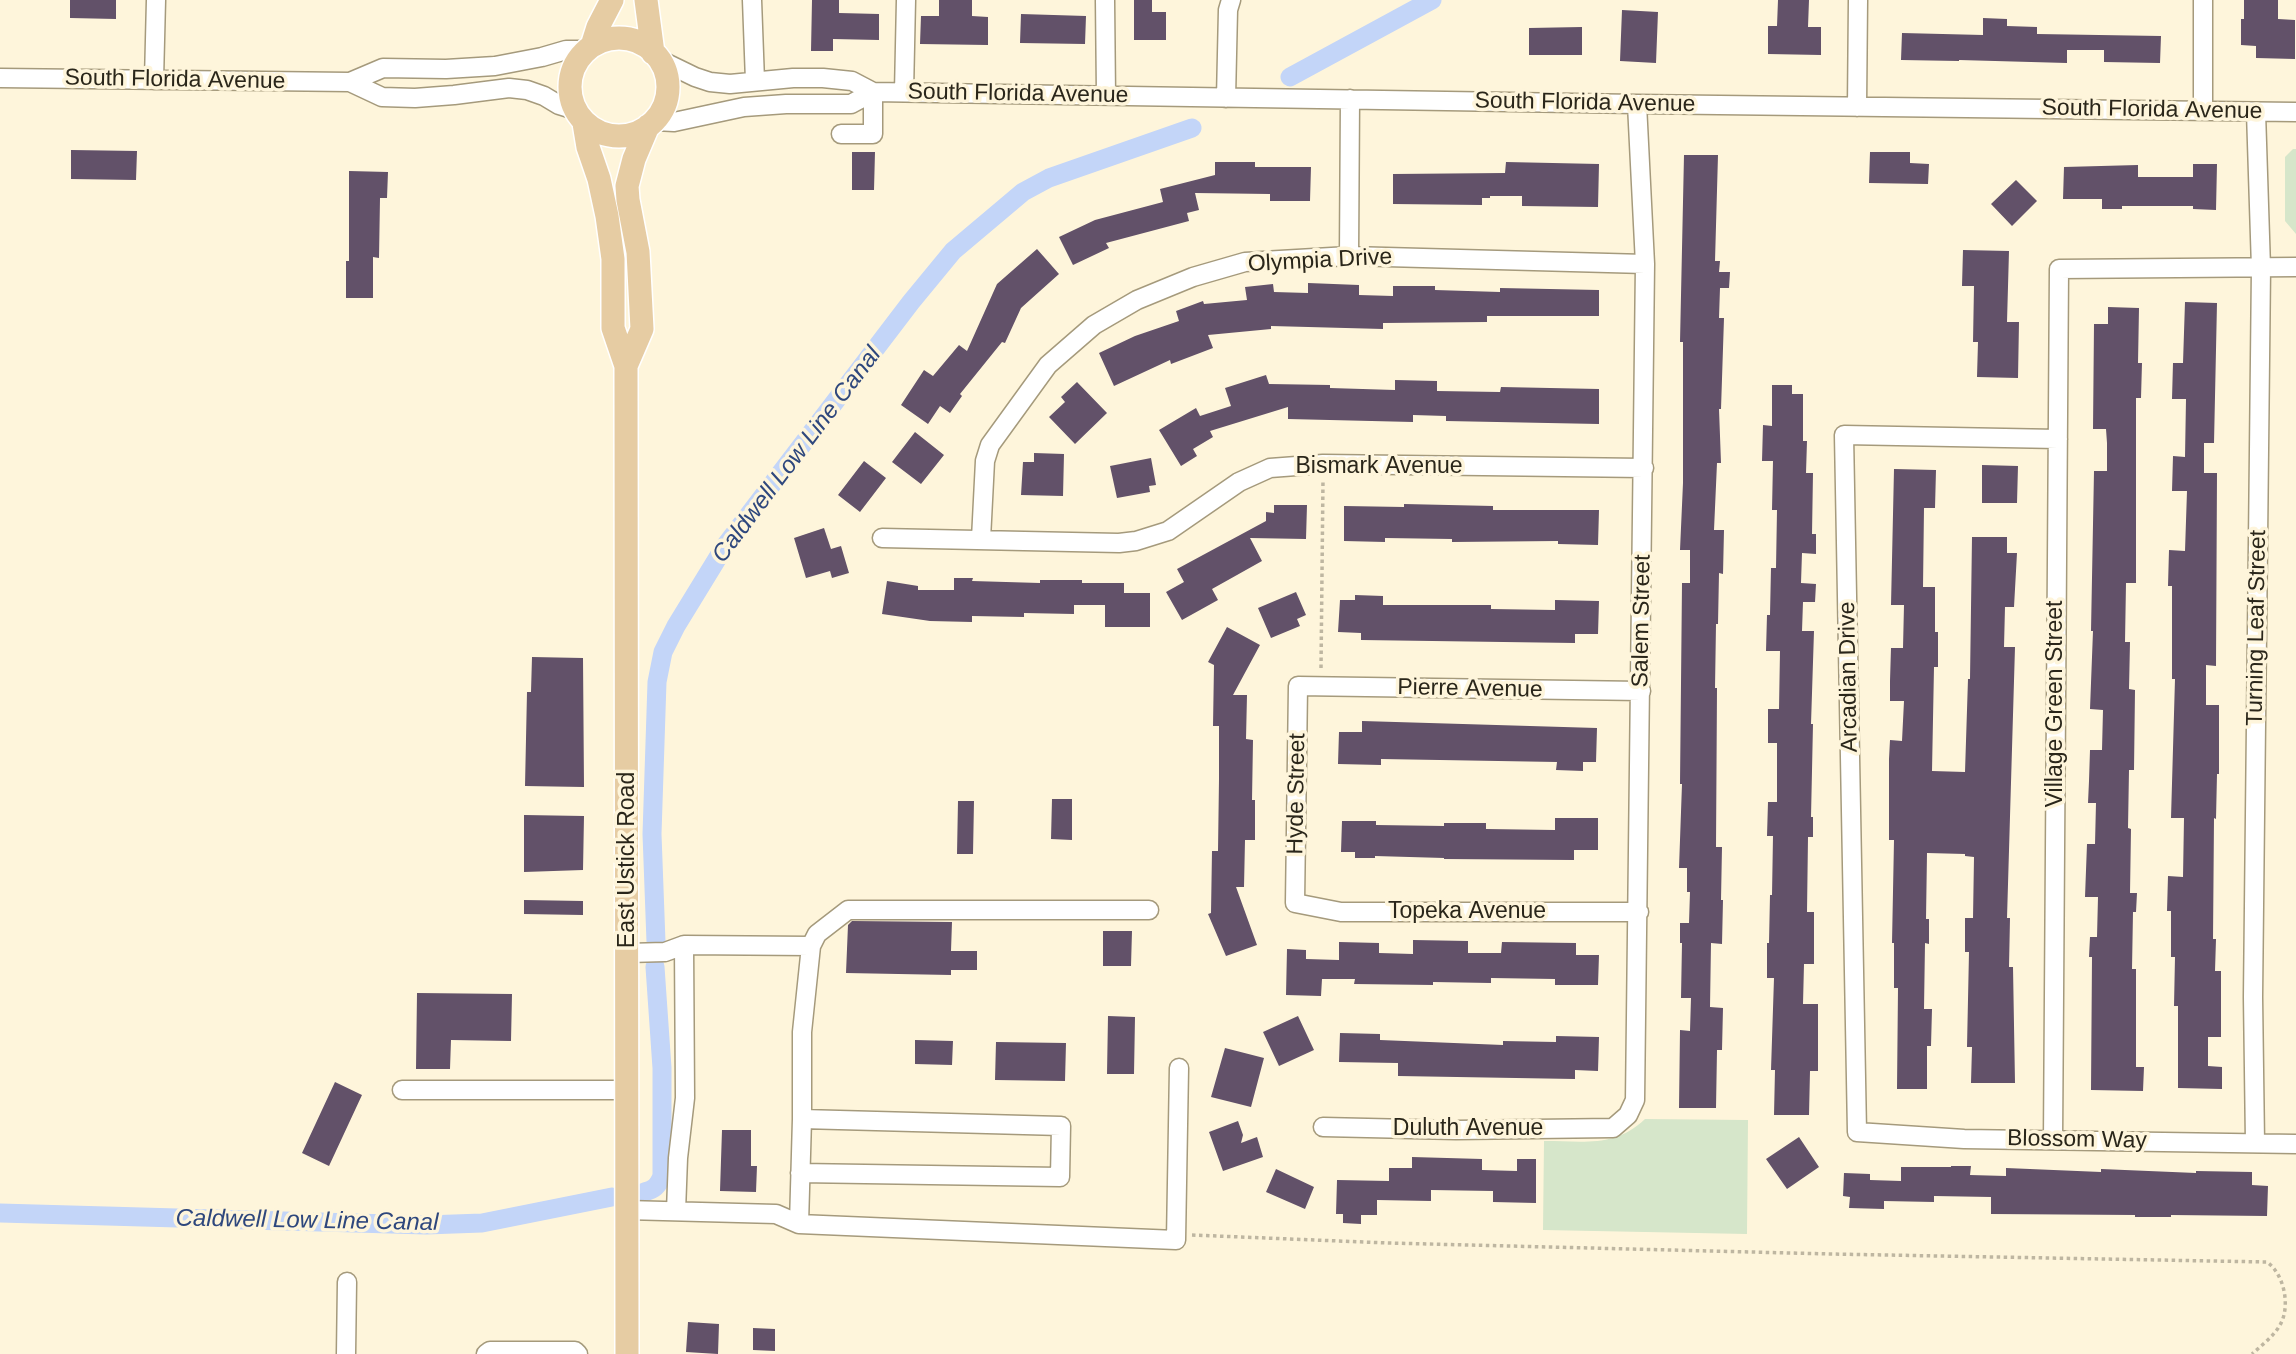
<!DOCTYPE html>
<html>
<head>
<meta charset="utf-8">
<style>
  body { margin:0 }
  canvas { display:block; background:#fef5db }
</style>
</head>
<body>
<canvas width="2296" height="1354"></canvas>
<script>
const c = document.querySelector('canvas').getContext('2d');
c.lineJoin = 'round';
function paint(path, color) { c.fillStyle = color; c.fill(path, 'evenodd'); }
function trace(path, color, width, dash) { c.strokeStyle = color; c.lineWidth = width; c.lineCap = dash ? 'butt' : 'round'; c.setLineDash(dash || []); c.stroke(path); }
function write(font, color, halo, rows, align = 'center') {
  c.font = font + ' Helvetica,sans-serif'; c.lineWidth = 7; c.setLineDash([]); c.textBaseline = 'middle'; c.strokeStyle = halo; c.fillStyle = color; for (const [text, x, y, turn = 0] of rows) {
    c.save(); c.translate(x, y); c.rotate((+turn || 0) * Math.PI / 180); c.textAlign = isNaN(turn) ? turn : align; if (halo) c.strokeText(text, 0, 0); c.fillText(text, 0, 0); c.restore();
  }
}
paint(new Path2D(`
  M2293,149H2296V234L2285,221V157Z
  M1645,1119L1748,1120L1747,1234L1543,1230L1544,1141C1583,1141 1615,1148 1645,1119Z`), '#d6e6ca');
trace(new Path2D(`
  M1290,77L1432,0
  M656,942L652,834L657,682L663,652L676,626L725,546L911,302L953,251L1023,192L1049,178L1192,128
  M644,1192C654,1190 658,1186 662,1176V1068L655,967
  M0,1213L426,1225L482,1223L612,1197`), '#c3d5f8', 19);
paint(new Path2D(`
  M70,0H116V19L70,18Z
  M812,0H839V13L879,14V40L833,39V51H811Z
  M939,0H972V16L988,17V45L920,44L921,16H939Z
  M1134,0H1152V12H1166V40H1134Z
  M1778,0H1809L1808,27H1821V55L1768,54V26H1777Z
  M2244,0H2278V19L2295,20V59L2256,58V46L2241,45V19H2244Z
  M1622,10L1658,12L1656,63L1620,61Z
  M1021,14L1086,16L1085,44L1020,43Z
  M1983,18L2007,19V26L2037,27V34L2161,36L2160,63L2104,62V50H2067V63L1959,60V61L1901,60L1902,33L1983,35Z
  M1582,27V55H1529V28Z
  M71,150L137,151L136,180L71,179Z
  M852,152H875L874,190H852Z
  M1870,152H1910V163L1929,164L1928,184L1869,183Z
  M1684,155H1718L1715,261H1720L1719,272H1730L1729,288H1720L1719,318H1724L1721,409H1719L1721,463H1717L1714,530H1724L1723,574L1719,573L1718,624H1716L1715,688H1717L1716,847H1722L1721,900H1723L1722,944L1711,943L1710,1007L1723,1008L1722,1050H1717L1716,1108H1679L1680,1030L1690,1031L1691,998H1681L1682,943H1680V923H1689L1690,892H1687V868H1679L1682,784H1680L1682,583H1690V550H1680L1683,483V342H1680Z
  M1215,162H1255V167H1311L1310,201H1270V194L1195,193L1199,210L1187,213L1189,221L1106,243L1109,248L1073,265L1059,237L1095,220L1163,202L1160,189L1215,175Z
  M1506,162L1599,164L1598,207L1522,206V196H1490V198H1482V205L1393,204V174L1505,173Z
  M2193,164H2217L2216,210L2193,209V206H2122V209H2102V199H2063L2064,167L2138,165V177H2193Z
  M349,171L388,172L387,198H380L379,258L373,257V298H346V261H349Z
  M2016,180L2037,201L2012,226L1991,204Z
  M1037,249L1059,274L1021,308L1005,343L1002,342L960,394L962,396L950,413L940,406L928,424L901,405L924,370L933,376L959,345L967,351L997,284Z
  M1963,250L2009,251L2007,322H2019L2018,378L1977,377L1978,342H1973L1974,286H1962Z
  M1308,283L1359,285V295L1393,296V286H1435V290L1500,292V288L1599,290V316H1487V322L1383,323V329L1271,326V329L1208,335L1213,348L1171,364L1170,360L1114,386L1099,353L1135,336L1179,321L1176,311L1203,301L1204,304L1247,300L1245,287L1273,284L1274,292L1308,293Z
  M2185,302L2217,303L2214,443H2204V473H2217L2216,666L2206,665V705H2219V774H2217L2216,819L2214,818L2213,939H2216L2215,971H2221V1037H2208V1066L2222,1067V1089L2178,1088V1006H2174L2175,957H2171V911H2167L2168,876L2183,877L2184,818H2171L2175,679H2172V586H2168L2169,550L2185,551L2187,491H2172L2173,456L2185,457L2186,399H2172L2173,363H2183Z
  M2108,307L2139,308L2138,363H2142L2141,398H2136V583H2126L2125,642H2130L2129,689L2135,690L2134,770H2129L2128,828L2131,829L2130,893H2137L2136,912H2133L2132,969H2136V1067H2144L2143,1091L2091,1090L2092,957H2089L2090,937H2097L2098,897H2085L2087,844H2095L2096,803H2088L2089,781L2090,750H2102L2103,710L2090,709L2093,631H2091L2094,471H2107V443L2106,429H2093L2094,324H2108Z
  M1266,375L1269,384L1330,385V388L1395,390V380L1437,381V391L1500,392L1501,387L1599,389V424L1446,421V416L1413,415V422L1288,419V407L1210,431L1213,437L1193,449L1197,456L1181,466L1159,430L1196,408L1200,416L1231,406L1225,388Z
  M1077,382L1107,413L1075,444L1049,417L1065,402L1061,397Z
  M1772,385H1792V394H1803V441H1807L1806,473H1813L1812,534H1816V554L1802,553L1801,583L1816,584L1815,602H1803L1802,631H1814L1811,724H1813L1811,817H1813V837H1808L1807,912H1814V964H1804L1803,1004H1818V1071H1810L1809,1115H1774L1775,1070H1771L1774,978H1767V943H1769L1770,895H1772L1773,836H1767L1768,802H1777V743H1768V709H1779L1780,651H1766L1767,615H1770L1771,568H1776L1777,510H1772L1773,461H1762L1763,425L1772,426Z
  M915,432L944,455L921,484L892,462Z
  M1034,453L1064,454L1063,496L1021,495L1023,462H1034Z
  M1151,458L1156,485L1149,486L1150,492L1117,498L1110,466Z
  M864,461L886,478L860,512L838,495Z
  M1982,465L2018,466L2017,503H1982Z
  M1894,469L1936,470L1935,508H1924L1923,587H1935V632H1938V667H1934L1932,771L1965,772L1968,679H1970L1972,537H2007V553H2017L2014,607H2005L2004,647H2015L2007,918H2010L2009,967H2013L2015,1083H1971L1972,1047H1967L1969,952H1965V918H1973L1974,857L1965,856V854L1927,853L1926,919H1929V944L1925,943L1924,1009H1932L1931,1046H1927V1089H1897L1898,988H1894V943H1892L1894,840H1889V759L1890,740L1902,741L1904,701H1890V681L1891,648H1903L1904,605H1891Z
  M1404,504L1493,506V510H1599L1598,545L1558,544V541L1452,542V539L1385,538V542L1344,541V506L1404,507Z
  M1274,505H1307L1306,539L1250,538L1262,561L1212,589L1218,600L1182,620L1166,592L1184,582L1177,569L1266,521V512L1274,513Z
  M824,528L831,549L841,546L849,573L832,578L830,571L806,578L794,538Z
  M954,578H973L972,581L1040,583V580H1082V583H1124V593H1150V627H1105V605H1074V614L1024,613V617L972,616V622L930,621L882,614L887,581L918,586V590H954Z
  M1296,592L1306,615L1297,619L1300,626L1271,638L1258,608Z
  M1355,595L1383,596V605H1491V609L1555,610V600L1599,601L1598,634H1575V643L1361,640V633L1338,632L1340,600H1355Z
  M1227,627L1260,645L1233,695H1247L1246,739L1253,740L1252,800H1255V840H1245L1244,887H1236L1257,945L1226,956L1208,914L1211,913L1212,851H1218L1219,779V726H1213L1214,665L1208,662Z
  M532,657L583,658L584,787L525,786L527,692H531Z
  M1362,721L1597,728L1596,762H1583V771L1556,770L1557,762L1381,759V765L1338,764L1339,732H1362Z
  M1052,799H1072V840L1051,839Z
  M958,801H974L973,854H957Z
  M524,815L584,816L583,870L524,872Z
  M1555,818H1598V850H1574V860L1444,859V858L1375,856V858H1355V852H1341L1342,821H1376V825L1444,826V823H1486V829L1555,830Z
  M524,900L583,901V915L524,914Z
  M852,921L952,922L951,951H977V970H951V975L846,973L848,925Z
  M1103,931H1132L1131,966H1103Z
  M1413,940L1468,941V953H1501L1502,942L1576,943V955H1599L1598,985H1555V979L1491,978V983L1433,982V985L1354,984L1355,979H1322L1321,996L1286,995L1287,949L1306,950V959L1339,960V942L1379,943V953L1413,954Z
  M417,993L512,994L511,1041L451,1040L450,1069H416Z
  M1108,1016L1135,1017L1134,1074H1107Z
  M1298,1016L1314,1050L1279,1066L1263,1032Z
  M1340,1033L1380,1034V1040L1503,1045V1041L1556,1042V1036L1599,1037L1598,1071L1575,1070V1079L1398,1076V1063L1339,1062Z
  M915,1040L953,1041L952,1065L915,1064Z
  M996,1042L1066,1043L1065,1081L995,1080Z
  M1225,1048L1264,1058L1251,1107L1211,1097Z
  M335,1082L362,1095L329,1166L302,1153Z
  M1238,1121L1243,1135L1241,1143L1257,1137L1263,1157L1223,1171L1209,1132Z
  M722,1130H751V1166H757L756,1192L720,1191Z
  M1799,1137L1819,1167L1787,1189L1766,1159Z
  M1412,1157L1482,1159V1170L1517,1171V1159H1536V1203L1493,1202V1191L1431,1190V1201L1377,1200V1215H1361V1224L1343,1223V1214H1336L1337,1180L1389,1181V1168H1412Z
  M1951,1166H1971L1970,1175L2006,1176V1168L2101,1172V1169L2196,1173V1171L2252,1172V1185L2268,1186L2267,1216L2171,1215V1217H2135V1215L1991,1214V1197L1934,1196V1202L1884,1201V1209L1849,1208L1850,1197L1843,1196L1844,1173L1870,1174V1180L1901,1181V1167H1951Z
  M1276,1169L1314,1187L1305,1209L1266,1192Z
  M688,1322L719,1324L718,1354L686,1352Z
  M753,1328L775,1329V1351L753,1350Z`), '#625169');
const minor = new Path2D(`
  M752,0L755,81
  M1105,0L1106,95
  M660,60L695,77L710,82L730,84L793,78H823L852,81L873,92L1637,104L2296,112
  M0,78L350,82L383,68L446,69L495,66L542,57L566,50H586
  M154,80L156,0
  M350,82L382,97L415,98L454,95L509,88L527,90L544,96L559,105L575,110
  M904,92L906,0
  M1226,98L1228,10L1231,0
  M1857,107L1858,0
  M2203,111V0
  M655,121L674,122L744,107L786,104H851L873,92
  M841,134H873V92
  M1349,256L1350,99
  M2058,439L1844,435L1857,1132L1964,1139L2296,1144
  M882,538L1119,543L1136,541L1168,531L1239,482L1270,468L1323,464L1644,468
  M981,539L985,461L990,445L1048,365L1094,325L1137,300L1193,277L1245,262L1349,256L1645,264
  M1639,912H1341L1295,903L1298,686L1641,691
  M628,953L665,952L684,945L811,946L817,934L848,910H1149
  M402,1090H627
  M802,1119V1032L811,946
  M1323,1127L1456,1130L1613,1128L1628,1115L1635,1100L1645,264L1637,104
  M2053,1140L2059,269L2296,267
  M2255,1143L2253,997L2261,268L2256,112
  M626,1210L776,1214L799,1224L1176,1240L1179,1068
  M676,1211L678,1158L685,1098L684,945
  M799,1224L802,1119L1061,1126L1060,1177L800,1173
  M346,1354L347,1282
  M486,1354L490,1351H575L578,1354`);
const major = new Path2D(`
  M646,0L653,53
  M570 87a49 49 0 1 1 98 0a49 49 0 1 1-98 0Z
  M592,46L598,27L612,0
  M584,123L588,147L599,179L607,216L613,259V328L626,366L627,1354
  M626,366L642,329L638,252L628,200L627,186L634,159L648,126`);
trace(minor, '#a59a7c', 21);
trace(major, '#fff', 26);
trace(new Path2D(`
  M1321,668L1323,480
  M1192,1235L1388,1243L1831,1254L2267,1262C2284,1274 2291,1306 2280,1325C2274,1336 2262,1345 2252,1354`), '#beb6a1', 3.5, [3.5, 3.5]);
trace(minor, '#fff', 18);
trace(major, '#e6cca3', 23);
write('23px', '#2a261a', '#fef5db', [
  ["South Florida Avenue",175,80,1],
  ["South Florida Avenue",1018,94,1],
  ["South Florida Avenue",1585,103,1],
  ["South Florida Avenue",2152,110,1],
  ["Olympia Drive",1320,261,-3],
  ["Bismark Avenue",1379,467],
  ["Salem Street",1642,621,-89],
  ["Turning Leaf Street",2257,628,-89],
  ["Arcadian Drive",1849,677,-91],
  ["Pierre Avenue",1470,689,1],
  ["Village Green Street",2056,704,-90],
  ["Hyde Street",1297,794,-89],
  ["East Ustick Road",628,860,-90],
  ["Topeka Avenue",1467,912],
  ["Duluth Avenue",1468,1129],
  ["Blossom Way",2077,1140,1]
]);
write('italic 24px', '#2e477d', '#fef5db', [
  ["Caldwell Low Line Canal",797,455,-53],
  ["Caldwell Low Line Canal",307,1221,1]
]);
</script>
</body>
</html>
